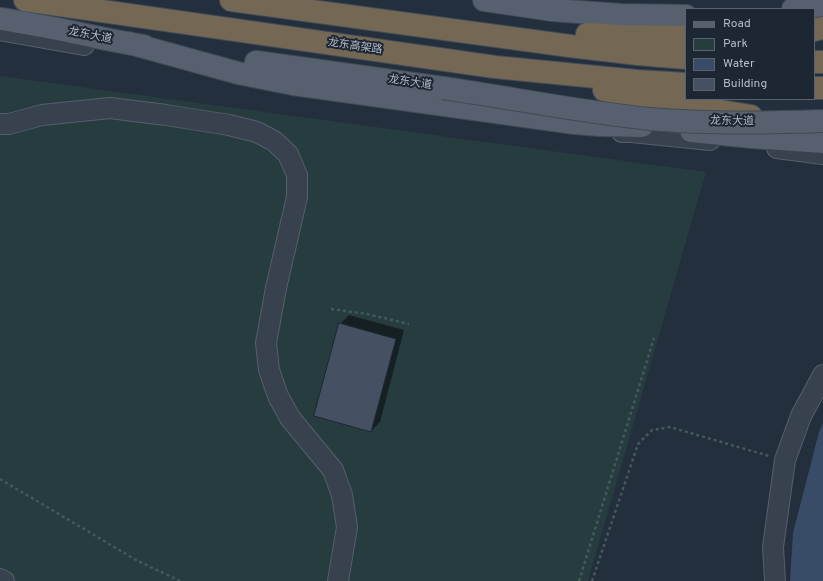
<!DOCTYPE html>
<html>
<head>
<meta charset="utf-8">
<style>
  body { margin:0 }
  #map { position:relative; width:823px; height:581px; overflow:hidden; background:#242f3e; font-family:Overpass,sans-serif }
  canvas { display:block }
  .legend { position:absolute; left:685px; top:8px; width:130px; height:92px; box-sizing:border-box; background:#1d2633; border:1px solid #59626f; margin:0; padding:5px 7px; list-style:none; font-size:12px; color:#b4bcc9 }
  .legend li { display:flex; align-items:center; gap:8px; height:20px }
  .legend b { width:20px; border:1px solid #59626f }
</style>
</head>
<body>
<div id="map">
<canvas width="823" height="581"></canvas>
<ul class="legend">
<li><b style="height:5px;background:#56606e"></b>Road</li>
<li><b style="height:11px;background:#263c3f"></b>Park</li>
<li><b style="height:11px;background:#394c67"></b>Water</li>
<li><b style="height:11px;background:#455162"></b>Building</li>
</ul>
</div>
<script>
const c = document.querySelector('canvas').getContext('2d');
c.lineJoin = 'round';
function paint(path, color) { c.fillStyle = color; c.fill(path, 'evenodd'); }
function trace(path, color, width, dash) { c.strokeStyle = color; c.lineWidth = width; c.lineCap = dash ? 'butt' : 'round'; c.setLineDash(dash || []); c.stroke(path); }
function write(font, color, halo, rows, align = 'center') {
  c.font = font + ' Overpass,"Noto Sans SC",sans-serif'; c.lineWidth = 4; c.setLineDash([]); c.textBaseline = 'middle'; c.strokeStyle = halo; c.fillStyle = color; for (const [text, x, y, turn = 0] of rows) {
    c.save(); c.translate(x, y); c.rotate((+turn || 0) * Math.PI / 180); c.textAlign = isNaN(turn) ? turn : align; if (halo) c.strokeText(text, 0, 0); c.fillText(text, 0, 0); c.restore();
  }
}
paint(new Path2D(`
  M0,76L706,172L588,581H0Z`), '#263c3f');
paint(new Path2D(`
  M823,423V581H790L793,533L819,432Z`), '#394c67');
paint(new Path2D(`
  M349,315L404,330L380,422L371,431L340,324Z`), '#0007');
const building = new Path2D(`
  M339,323L396,339L371,432L314,416Z`);
paint(building, '#455162');
trace(building, '#1f2835', 1);
const minor = new Path2D(`
  M0,30L84,45
  M0,124H9L42,115L110,108L166,115L229,125L257,132L274,141L288,154L297,175V197L276,288L266,343L269,370L278,396L290,418L333,470L342,495L347,527L338,581
  M622,132H632L710,140
  M777,148L823,154
  M0,579L4,581
  M775,581L773,547L785,460L801,416L823,375`);
const major = new Path2D(`
  M484,0L552,10L621,15L686,16
  M793,9L823,5
  M0,19C49,26 96,38 144,46
  M129,43L238,73L293,84L575,123L600,125L642,126
  M256,62L443,88
  M691,131L752,137L823,142`);
const highway = new Path2D(`
  M25,0L495,67L637,81L686,84
  M231,0L570,46L638,54L686,58
  M814,30L823,28
  M587,34L621,36L686,37
  M814,62H823
  M814,88H823
  M604,90L635,97L751,116`);
trace(minor, '#565f6c', 22);
trace(major, '#414a57', 24);
trace(highway, '#434c59', 24);
trace(new Path2D(`
  M331,309L367,314L409,324
  M0,479L136,560L180,581
  M579,581L654,338
  M592,581L638,444L652,430L670,427L769,456`), '#44595c', 2.5, [3, 3]);
trace(minor, '#38414e', 20);
trace(major, '#56606e', 22);
trace(highway, '#746855', 22);
const majorBridge = new Path2D(`
  M443,88C512,98 581,112 650,119C707,124 766,123 823,121`);
trace(majorBridge, '#414a57', 24, []);
trace(majorBridge, '#56606e', 22);
write('11px', '#b4bcc9', '#1d2633', [
  ["龙东大道",90,36,11],
  ["龙东高架路",355,47,8],
  ["龙东大道",410,83,8],
  ["龙东大道",732,122,1]
]);
</script>
</body>
</html>
